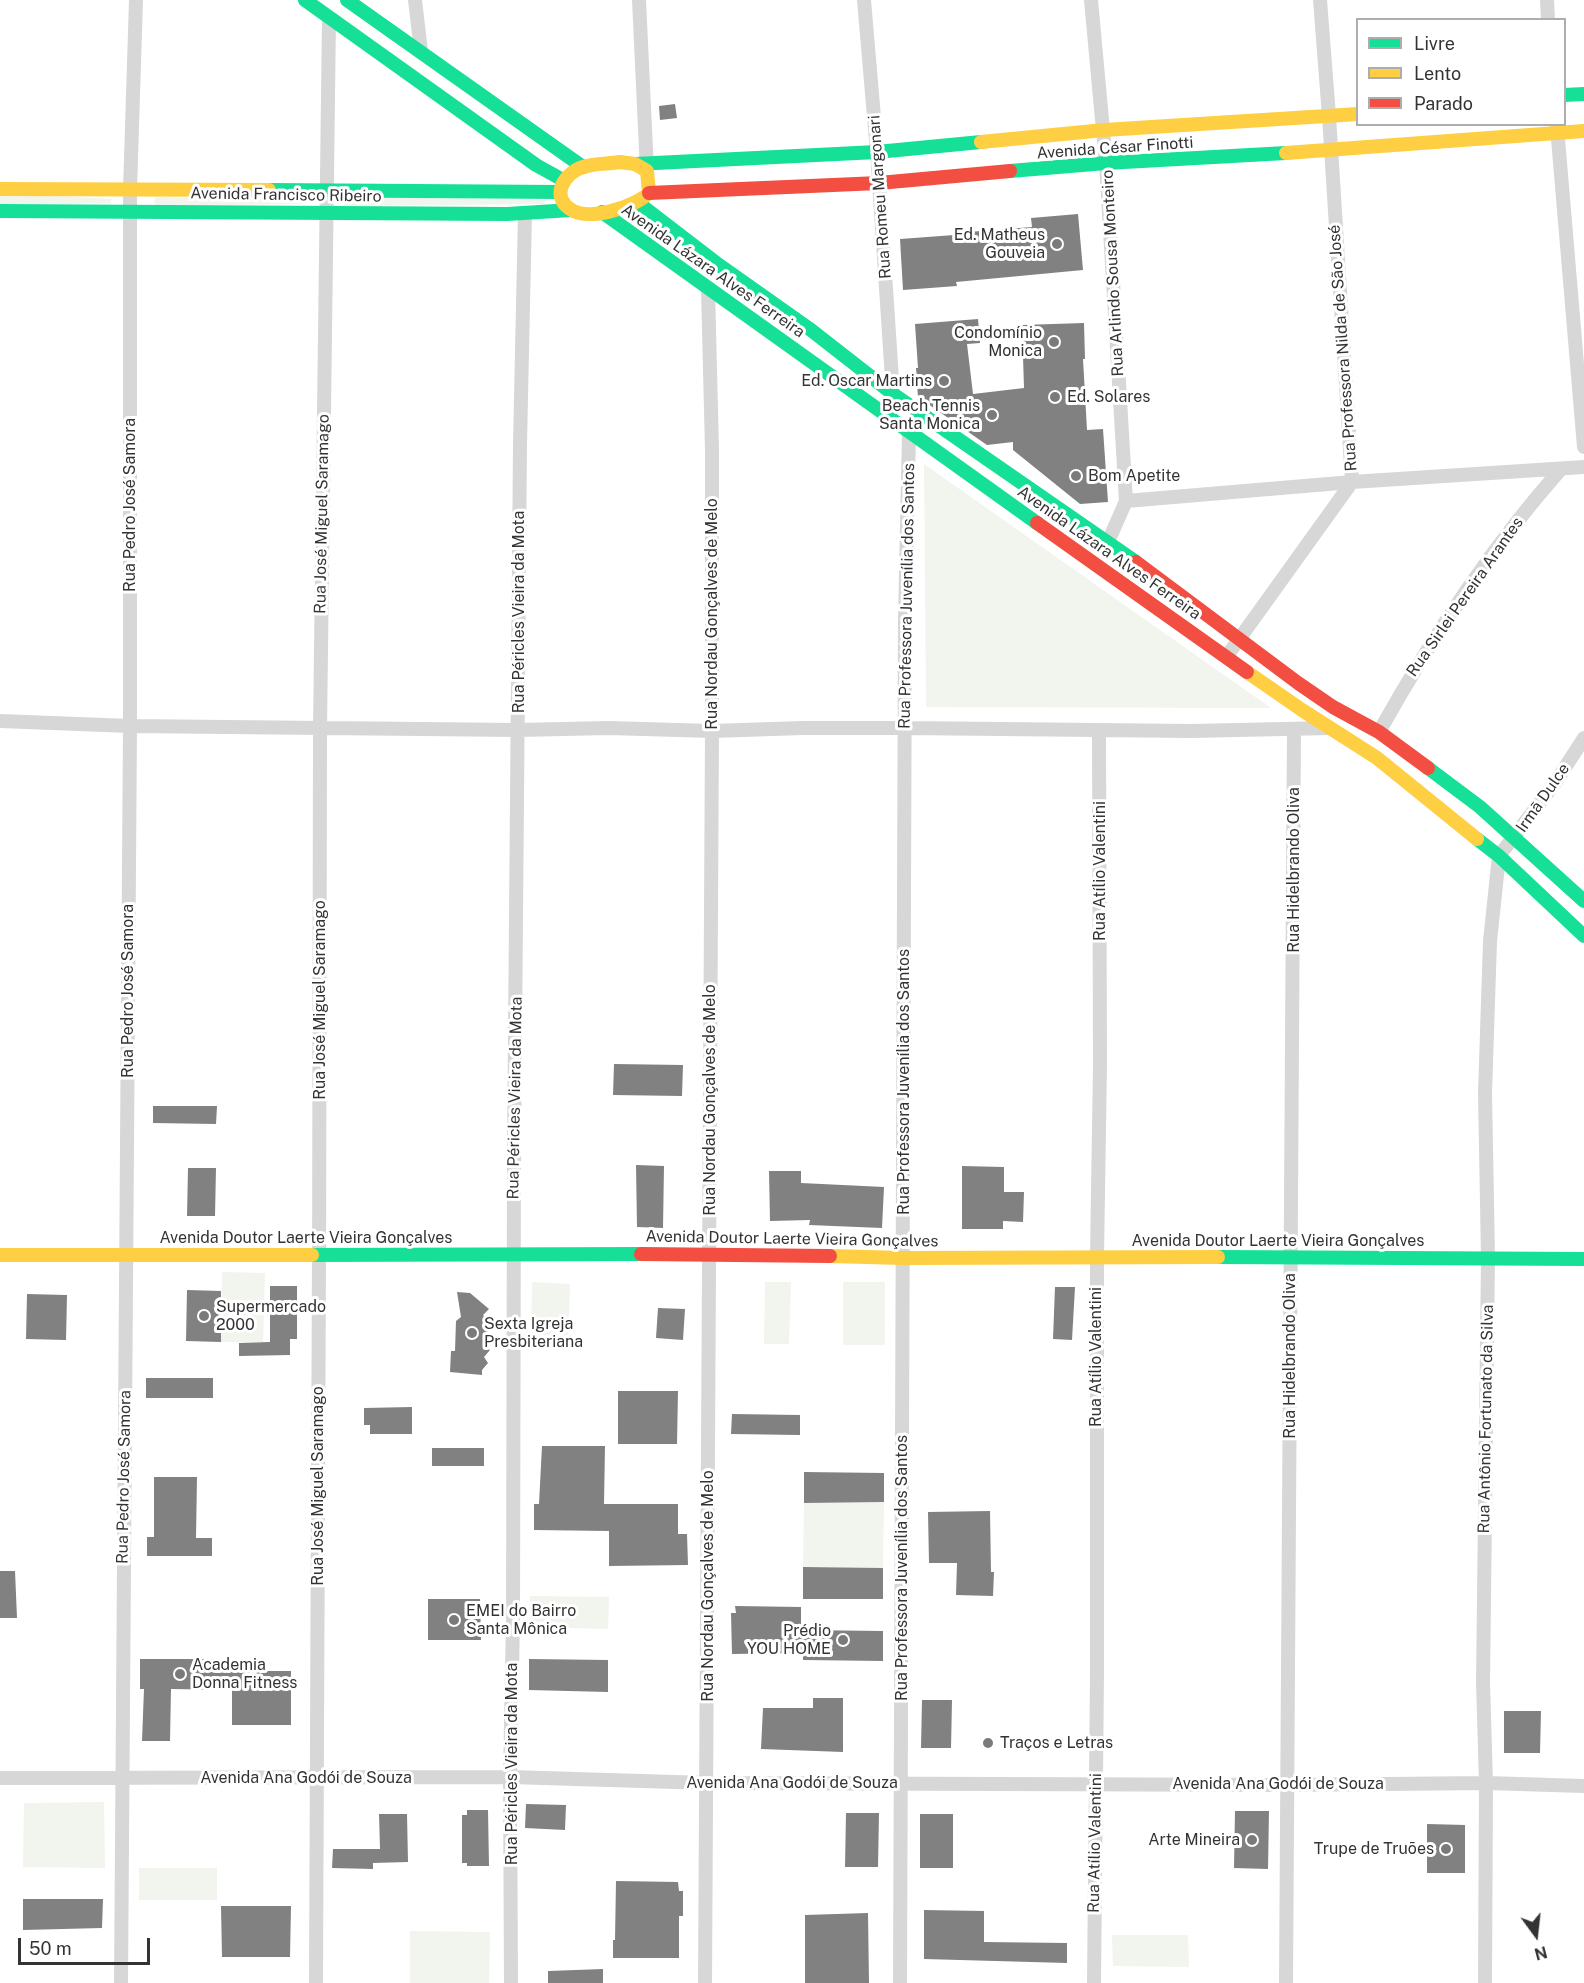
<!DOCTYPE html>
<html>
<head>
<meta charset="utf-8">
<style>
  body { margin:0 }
  #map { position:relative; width:1584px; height:1983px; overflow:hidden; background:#fff; font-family:"Public Sans",sans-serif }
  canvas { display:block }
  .legend { position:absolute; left:1356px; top:18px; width:210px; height:108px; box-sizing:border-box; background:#fff; border:2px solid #adadad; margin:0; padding:8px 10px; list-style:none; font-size:18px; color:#333 }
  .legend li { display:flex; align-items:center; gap:12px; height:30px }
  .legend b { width:30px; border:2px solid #adadad }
  .north { position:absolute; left:1506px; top:1905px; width:60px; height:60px; -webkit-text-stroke:4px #fff; paint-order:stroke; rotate:165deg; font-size:16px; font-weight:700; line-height:24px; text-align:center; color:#333 }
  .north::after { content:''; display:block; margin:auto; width:21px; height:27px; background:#333; clip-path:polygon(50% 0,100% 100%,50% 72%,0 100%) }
  .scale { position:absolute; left:18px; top:1938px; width:132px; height:27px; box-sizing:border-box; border:3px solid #333; border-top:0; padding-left:8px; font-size:18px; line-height:21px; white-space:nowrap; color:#333; -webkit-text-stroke:4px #fff; paint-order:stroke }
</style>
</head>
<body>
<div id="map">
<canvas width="1584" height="1983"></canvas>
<ul class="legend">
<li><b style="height:8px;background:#16e098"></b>Livre</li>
<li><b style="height:8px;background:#ffcf43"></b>Lento</li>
<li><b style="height:8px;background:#f24e42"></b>Parado</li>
</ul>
<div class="north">N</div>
<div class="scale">50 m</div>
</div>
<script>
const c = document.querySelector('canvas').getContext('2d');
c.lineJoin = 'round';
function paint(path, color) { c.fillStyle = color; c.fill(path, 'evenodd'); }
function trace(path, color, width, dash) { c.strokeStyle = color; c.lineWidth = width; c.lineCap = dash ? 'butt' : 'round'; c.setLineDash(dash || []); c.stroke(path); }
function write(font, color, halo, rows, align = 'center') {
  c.font = font + ' "Public Sans",sans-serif'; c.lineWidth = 6; c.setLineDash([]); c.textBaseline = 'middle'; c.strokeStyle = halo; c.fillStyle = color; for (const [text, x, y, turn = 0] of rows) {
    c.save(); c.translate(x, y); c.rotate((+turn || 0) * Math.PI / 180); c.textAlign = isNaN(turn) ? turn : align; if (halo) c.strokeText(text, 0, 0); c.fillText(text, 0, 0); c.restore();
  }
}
paint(new Path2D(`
  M0,193L112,199L110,203L0,206Z
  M156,197L305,200L304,204L156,206L154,202Z
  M344,197L546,200L544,204L345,206L342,202Z
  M924,464L1271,708L926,707Z
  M222,1272L265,1273L263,1342H221Z
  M532,1282L570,1284L568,1345L531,1344Z
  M765,1282H791L789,1344H764Z
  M843,1282H885V1345H843Z
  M884,1502L883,1568L803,1567L804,1503Z
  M530,1596L609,1597L608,1629L529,1627Z
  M104,1802L105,1868L23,1867L24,1803Z
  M139,1868H217V1900H139Z
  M410,1931L490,1932L489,1983H410Z
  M1112,1935H1188L1189,1967L1113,1966Z`), '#f1f5ed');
paint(new Path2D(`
  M675,104L677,118L660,120L659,106Z
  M1078,214L1083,270L956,282L957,286L903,290L900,239L968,234V232L1032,227L1031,218Z
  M978,319L980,343L967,344L973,394L1024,388L1022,325L1084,323L1085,359H1083L1087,430L1103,429L1108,502L1080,504L1013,450V442L987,445L918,397L916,368H918L915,324Z
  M614,1064L683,1065L682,1096L613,1095Z
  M153,1106H217L216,1124L153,1123Z
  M636,1165L664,1166L663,1228L637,1227Z
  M962,1166L1004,1167V1192H1024L1023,1222L1003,1221V1229H962Z
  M188,1168H216L215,1216H187Z
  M769,1171H801V1183L884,1187L882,1228L809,1225L810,1220L770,1221Z
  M270,1286H297V1339H290V1355L239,1356V1343L270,1342Z
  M1055,1287H1075L1072,1340L1053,1339Z
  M187,1290L221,1291V1342L186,1341Z
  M457,1292L470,1293L489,1309L483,1315L490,1322L485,1328L492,1337L484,1344L490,1350L484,1357L488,1363L482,1370V1375L450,1372L451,1351H455L456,1321L461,1317Z
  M27,1294L67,1295L66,1340L26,1339Z
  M658,1308L685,1309L683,1340L656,1338Z
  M146,1378H213V1398H146Z
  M618,1391H678L677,1444H618Z
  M412,1407V1434H370V1425H364V1408Z
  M732,1414L800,1415V1435L731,1434Z
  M542,1446H605L604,1504H678V1534H687L688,1565L609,1566V1531L534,1530V1504H539Z
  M432,1448H484V1466H432Z
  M804,1472L884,1473V1502L804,1503Z
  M154,1477H197L196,1538H212V1556H147V1537H154Z
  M990,1511L991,1572H994L993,1596L956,1595L957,1563H929L928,1512Z
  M803,1567L883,1568V1599H803Z
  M0,1571H15L17,1618H0Z
  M428,1599H480L481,1640H428Z
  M735,1606L801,1607V1630L883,1631V1661L803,1660V1653L732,1654L731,1613H736Z
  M140,1659H219V1671H291V1725H232V1690L171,1689L170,1741H142L144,1689H140Z
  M529,1659L608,1660V1692L529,1690Z
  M813,1698H843V1752L761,1749L763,1708H813Z
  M922,1700H952L951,1748H921Z
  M1504,1711H1541L1540,1753H1504Z
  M526,1804L566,1805L565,1830L525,1828Z
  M467,1810H488L489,1866H467V1863H462V1815H467Z
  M1235,1811H1269L1268,1869L1234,1868Z
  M846,1813H879L878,1867H845Z
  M379,1814H407L408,1862L373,1863V1869L332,1868L333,1849H380Z
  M920,1814H953V1868H920Z
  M1427,1824L1465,1825V1873H1427Z
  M616,1881L678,1882L679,1891H683V1916H679V1958H613V1940H615Z
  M23,1899H103L102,1928L23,1930Z
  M221,1906H291L290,1957H222Z
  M924,1910L984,1911V1942L1067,1943V1963L924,1959Z
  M868,1913L869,1983H805V1915Z
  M603,1969V1983H548V1971Z`), '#818181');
trace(new Path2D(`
  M415,0L421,51
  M639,0L647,171
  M864,0L877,152L893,394
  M1091,0L1106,163L1126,501L1108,542
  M1547,0L1548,20
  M1557,127L1584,447
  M1126,501L1352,482L1584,467
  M1227,656L1352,482L1329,116L1320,0
  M0,721L130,726L518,730L609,728L712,731L803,728H905L1191,731L1330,728
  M1379,732C1431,639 1490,549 1561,469
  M0,1778L510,1777L707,1783L1287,1785L1486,1783L1584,1786
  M121,1983L130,726V190L136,0
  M316,1983C321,1565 318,1147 320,729C322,492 325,255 329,18
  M511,1983L510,1777L513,1619L514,1153L520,444L525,213
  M705,1983L712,731V450L708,289
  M900,1983L905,621L909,432
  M1094,1983L1097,1673V1256L1100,1064L1099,731
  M1286,1983L1294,729
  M1485,1983L1486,1783L1483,1682L1488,1258L1485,1093L1490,941L1499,856L1555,783L1584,738`), '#d7d7d7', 14);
trace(new Path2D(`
  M305,0L536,165L563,180
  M347,0L583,167
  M1564,95L1584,94
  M635,164L877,152L981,142
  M1010,171L1106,163L1286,153
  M269,190L560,192
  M637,202L719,265L811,330L893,394L1136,562
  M0,211L507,214L571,210
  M602,212L1037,523
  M1428,768L1480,807L1584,901
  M1477,839L1499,856L1584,936
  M312,1255L641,1254
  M1218,1257L1584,1259`), '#16e098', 14);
trace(new Path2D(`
  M981,142L1104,130L1358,114
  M1286,153L1584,131
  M620,162L635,164L647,171L649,193C634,207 589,222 570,209C550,195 565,173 583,167C595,163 608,164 620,162Z
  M0,189L269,190
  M1247,672L1302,710L1377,758L1477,839
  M0,1255H312
  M830,1256L903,1258L1218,1257`), '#ffcf43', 14);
trace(new Path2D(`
  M649,193L879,183L1010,171
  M1037,523L1247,672
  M1136,562L1298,683L1333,707L1379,732L1428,768
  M641,1254L830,1256`), '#f24e42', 14);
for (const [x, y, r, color] of [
  [1057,244,6,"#7a7a7a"],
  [1054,342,6,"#7a7a7a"],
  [944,381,6,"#7a7a7a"],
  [1055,397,6,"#7a7a7a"],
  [992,415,6,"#7a7a7a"],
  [1076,476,6,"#7a7a7a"],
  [204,1316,6,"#7a7a7a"],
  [472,1333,6,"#7a7a7a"],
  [454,1620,6,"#7a7a7a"],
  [843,1640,6,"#7a7a7a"],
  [180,1674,6,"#7a7a7a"],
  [988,1743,6,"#7a7a7a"],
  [1252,1840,6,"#7a7a7a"],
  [1446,1849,6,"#7a7a7a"]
]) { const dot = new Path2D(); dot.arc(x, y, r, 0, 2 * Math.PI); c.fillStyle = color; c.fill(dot); trace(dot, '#fff', 2); }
write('16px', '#333', '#fff', [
  ["Avenida César Finotti",1115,148,-4],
  ["Avenida Francisco Ribeiro",286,195,1],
  ["Rua Romeu Margonari",880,197,-94],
  ["Avenida Lázara Alves Ferreira",713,271,35],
  ["Rua Arlindo Sousa Monteiro",1113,273,-93],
  ["Rua Professora Nilda de São José",1343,348,-94],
  ["Rua Pedro José Samora",130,505,-90],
  ["Rua José Miguel Saramago",322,514,-89],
  ["Avenida Lázara Alves Ferreira",1109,553,35],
  ["Rua Professora Juvenília dos Santos",907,596,-89],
  ["Rua Sirlei Pereira Arantes",1465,597,-55],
  ["Rua Péricles Vieira da Mota",519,612,-90],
  ["Rua Nordau Gonçalves de Melo",712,614,-90],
  ["Irmã Dulce",1543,798,-55],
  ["Rua Hidelbrando Oliva",1294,870,-90],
  ["Rua Atílio Valentini",1100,871,-90],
  ["Rua Pedro José Samora",128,991,-90],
  ["Rua José Miguel Saramago",320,1000,-90],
  ["Rua Professora Juvenília dos Santos",904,1082,-90],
  ["Rua Péricles Vieira da Mota",515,1098,-89],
  ["Rua Nordau Gonçalves de Melo",710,1100,-90],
  ["Avenida Doutor Laerte Vieira Gonçalves",306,1238],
  ["Avenida Doutor Laerte Vieira Gonçalves",792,1239,1],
  ["Avenida Doutor Laerte Vieira Gonçalves",1278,1241],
  ["Rua Hidelbrando Oliva",1290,1356,-90],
  ["Rua Atílio Valentini",1096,1357,-90],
  ["Rua Antônio Fortunato da Silva",1486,1419,-89],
  ["Rua Pedro José Samora",124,1477,-89],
  ["Rua José Miguel Saramago",318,1486,-90],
  ["Rua Professora Juvenília dos Santos",902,1568,-90],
  ["Rua Nordau Gonçalves de Melo",708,1586,-90],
  ["Rua Péricles Vieira da Mota",512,1764,-90],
  ["Avenida Ana Godói de Souza",306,1778],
  ["Avenida Ana Godói de Souza",792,1783],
  ["Avenida Ana Godói de Souza",1278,1784],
  ["Rua Atílio Valentini",1095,1843,-89]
]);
write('16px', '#333', '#fff', [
  ["Ed. Matheus",1045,235],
  ["Gouveia",1045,253],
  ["Condomínio",1042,333],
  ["Monica",1042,351],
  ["Ed. Oscar Martins",932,381],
  ["Ed. Solares",1067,397,"left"],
  ["Beach Tennis",980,406],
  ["Santa Monica",980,424],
  ["Bom Apetite",1088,476,"left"],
  ["Supermercado",216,1307,"left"],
  ["2000",216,1325,"left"],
  ["Sexta Igreja",484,1324,"left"],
  ["Presbiteriana",484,1342,"left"],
  ["EMEI do Bairro",466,1611,"left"],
  ["Santa Mônica",466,1629,"left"],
  ["Prédio",831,1631],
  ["YOU HOME",831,1649],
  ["Academia",192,1665,"left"],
  ["Donna Fitness",192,1683,"left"],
  ["Traços e Letras",1000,1743,"left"],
  ["Arte Mineira",1240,1840],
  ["Trupe de Truões",1434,1849]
], 'right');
</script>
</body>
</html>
